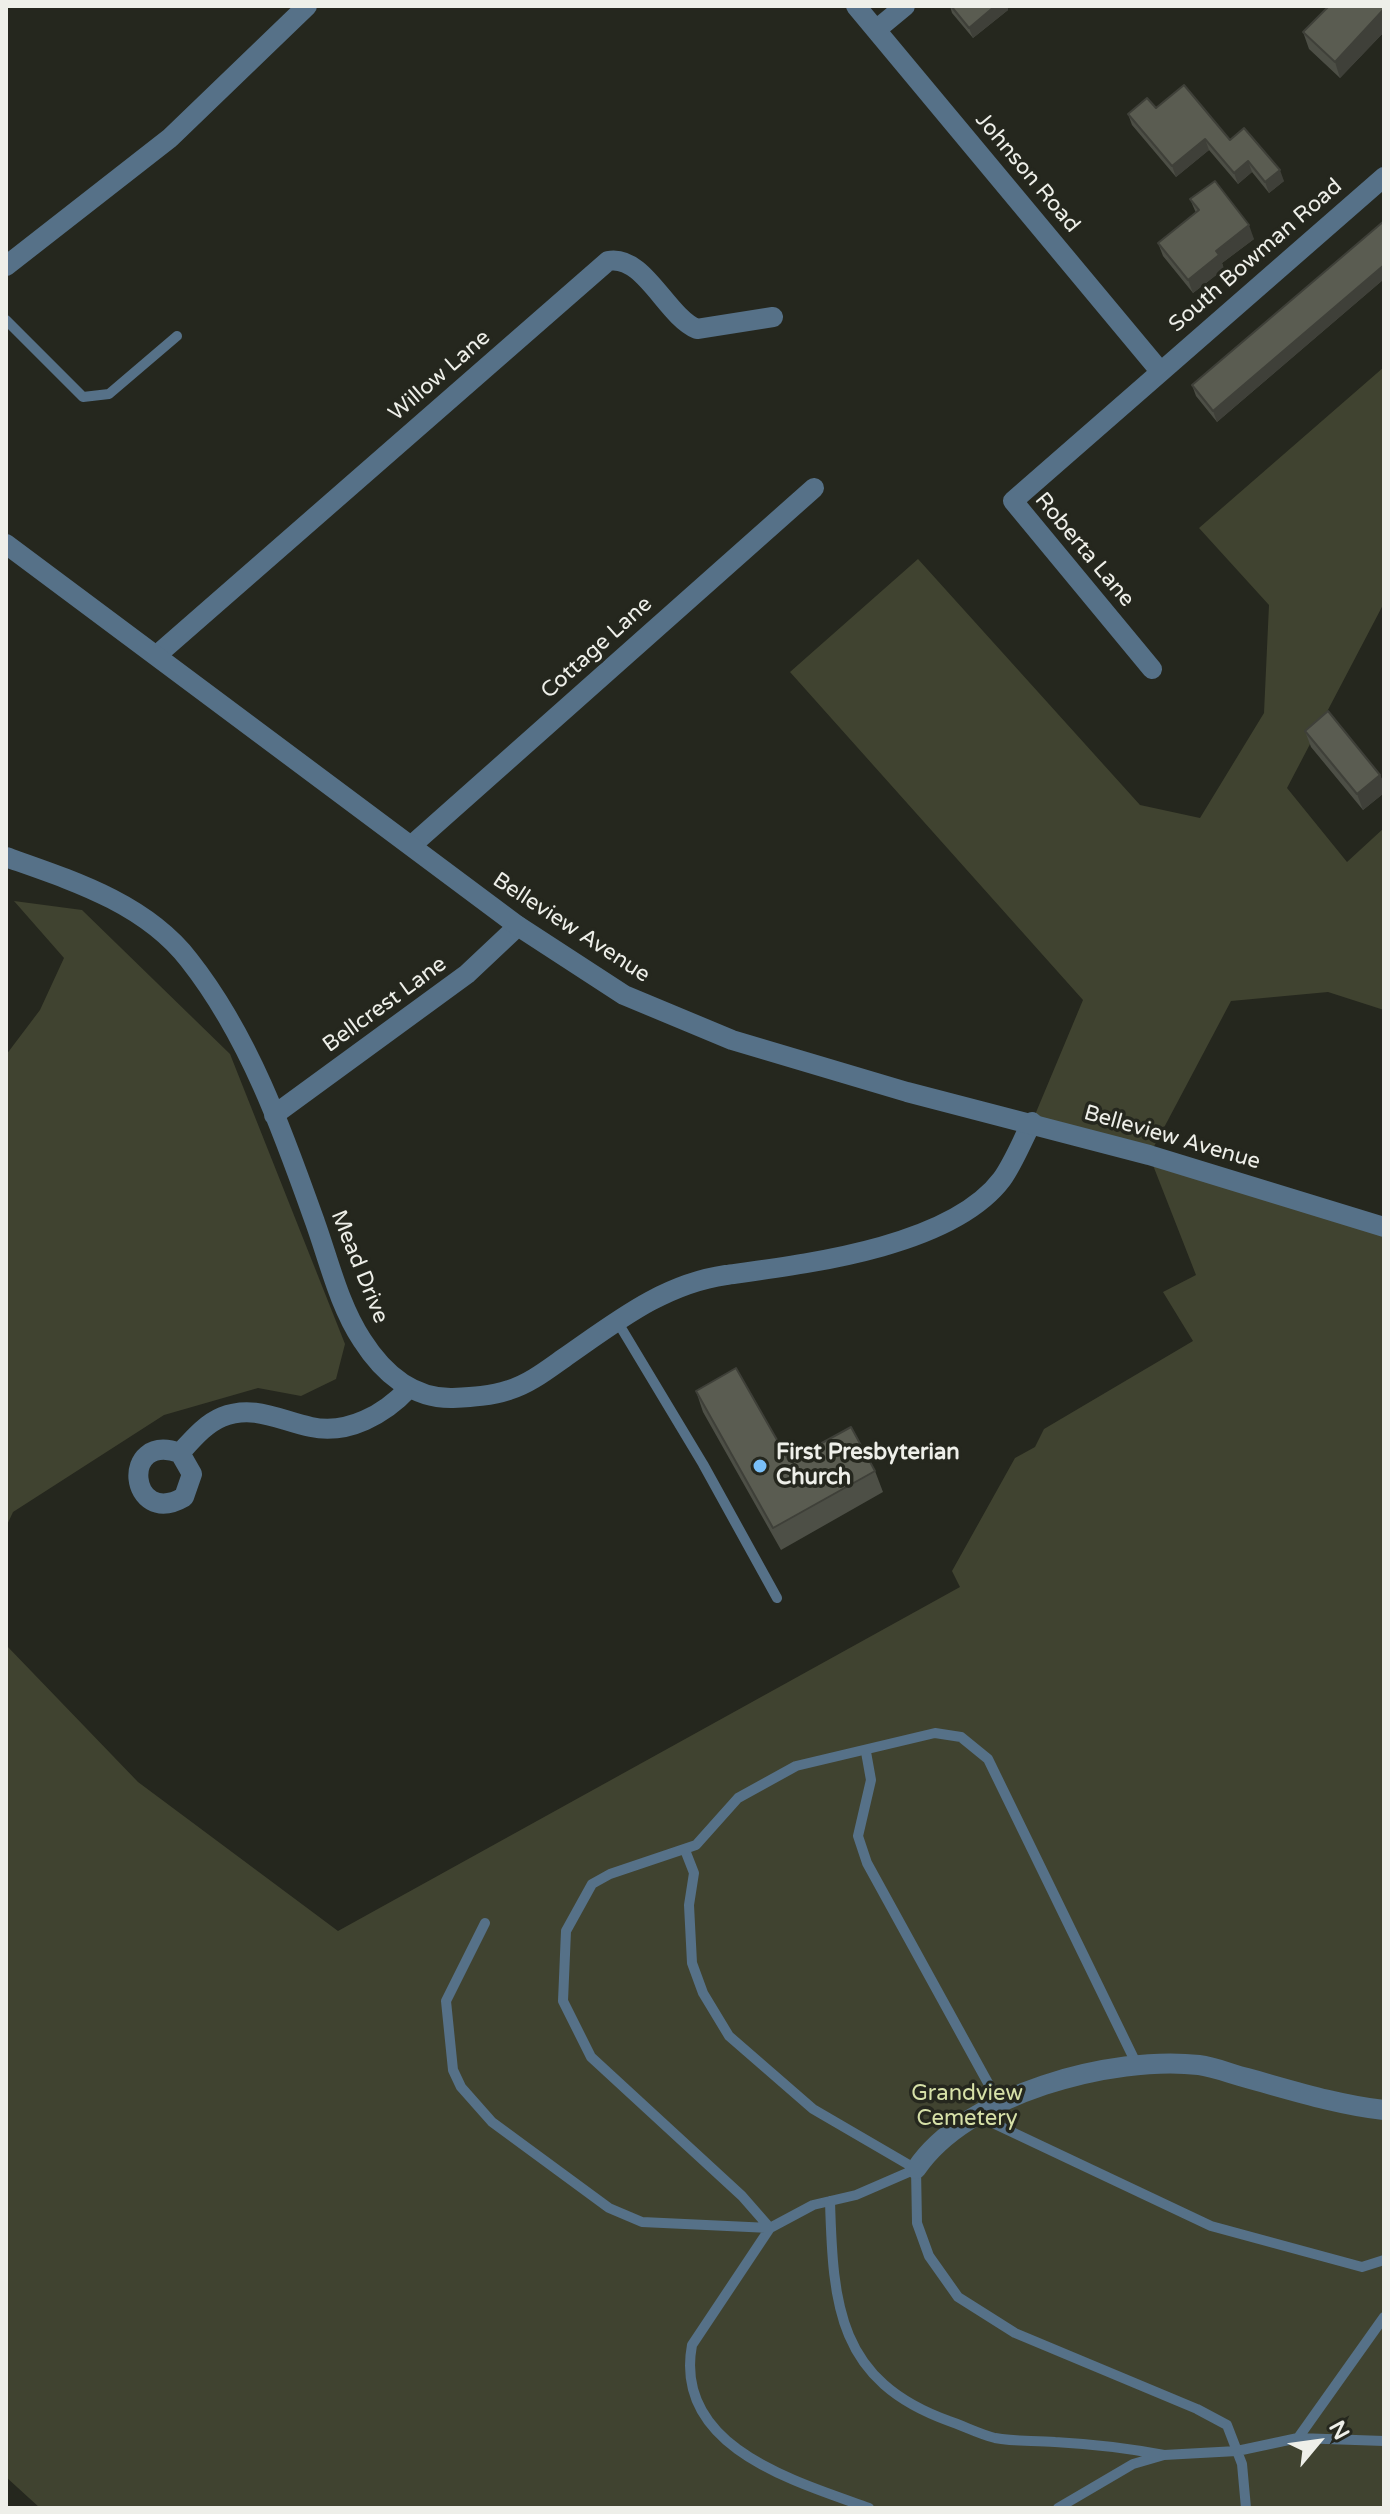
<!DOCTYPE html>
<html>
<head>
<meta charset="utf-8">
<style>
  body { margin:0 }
  #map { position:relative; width:1390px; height:2514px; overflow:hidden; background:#25271e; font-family:"Varela Round",sans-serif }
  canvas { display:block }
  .frame { position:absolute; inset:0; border:8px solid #eeefe9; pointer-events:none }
  .north { position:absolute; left:1278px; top:2402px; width:80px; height:80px; -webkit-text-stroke:6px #25271e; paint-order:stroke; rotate:61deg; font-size:22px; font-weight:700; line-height:32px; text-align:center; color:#eeefe9 }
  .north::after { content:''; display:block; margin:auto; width:28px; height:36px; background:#eeefe9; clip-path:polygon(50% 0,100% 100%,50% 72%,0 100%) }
</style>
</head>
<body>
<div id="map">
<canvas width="1390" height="2514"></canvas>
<div class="frame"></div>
<div class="north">N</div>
</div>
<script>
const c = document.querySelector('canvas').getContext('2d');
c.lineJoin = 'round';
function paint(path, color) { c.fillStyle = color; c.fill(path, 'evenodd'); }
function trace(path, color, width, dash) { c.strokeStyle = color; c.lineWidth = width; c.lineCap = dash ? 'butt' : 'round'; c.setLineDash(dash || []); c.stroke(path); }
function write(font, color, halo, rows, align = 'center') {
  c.font = font + ' "Varela Round",sans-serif'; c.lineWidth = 7; c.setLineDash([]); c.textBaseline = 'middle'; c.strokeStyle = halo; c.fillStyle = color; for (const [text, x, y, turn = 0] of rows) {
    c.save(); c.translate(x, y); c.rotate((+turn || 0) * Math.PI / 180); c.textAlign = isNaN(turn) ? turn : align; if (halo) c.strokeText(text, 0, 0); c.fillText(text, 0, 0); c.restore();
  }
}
paint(new Path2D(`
  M1384,367V603L1287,788L1347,862L1384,828V1010L1328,992L1231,1001L1150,1154L1384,1227V2508H40L6,2477V1645L138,1782L338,1931L960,1587L952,1571L1015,1458L1035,1447L1044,1429L1193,1341L1163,1292L1196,1275L1149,1155L1032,1122L1083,1000L790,672L918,559L1140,805L1200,818L1264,713L1269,605L1199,528Z
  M14,901L82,910L230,1054L345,1344L336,1379L301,1396L258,1388L164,1415L13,1512L6,1527V1055L40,1010L64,958Z`), '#404330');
trace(new Path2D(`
  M6,320L83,397L109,394L177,336
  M617,1321L703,1464L777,1598
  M866,1752L871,1780L858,1836L867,1863L999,2103
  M685,1850L694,1873L689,1905L692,1963L703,1993L729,2036L813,2109L916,2169
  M485,1923L446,2001L453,2070L461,2087L492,2122L609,2208L642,2222L770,2228
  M978,2116L1211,2226L1362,2267L1384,2260
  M916,2169L917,2223L929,2256L958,2297L1015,2333L1197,2409L1227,2425L1242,2464L1246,2508
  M830,2201C833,2306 838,2381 949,2421C964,2426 979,2434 995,2438C1014,2442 1036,2440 1055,2442C1092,2444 1127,2448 1164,2455
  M770,2228L742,2196L591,2057L563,2001L566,1931L592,1884L610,1874L696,1845L738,1798L796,1766L935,1733L961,1737L988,1759L1137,2065
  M1298,2438L1384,2317
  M869,2508C794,2481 673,2447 692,2345L770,2228L813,2205L856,2195L916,2169
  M1058,2508L1133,2464L1164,2455L1237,2451L1298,2438L1384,2441`), '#567188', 10);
trace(new Path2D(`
  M856,6L1160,371
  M876,30L905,6
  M6,266L170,138L307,6
  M157,655L608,261C644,254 666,316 697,329L773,317
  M1152,669L1013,501L1384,177
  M412,845L814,488
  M6,857C71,880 145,903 189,960C249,1036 283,1132 315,1222C329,1261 339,1305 362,1340C383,1373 413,1399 453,1398C472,1397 491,1396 509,1390C529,1384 547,1370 564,1358C616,1322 663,1284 726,1275C806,1264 951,1247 1002,1179C1014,1162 1022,1141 1032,1122
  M274,1115L467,974L518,926
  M180,1453L192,1474L184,1497C129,1529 119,1431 180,1453C192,1440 205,1424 222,1417C254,1404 281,1421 311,1427C348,1435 385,1414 409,1388
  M916,2169C966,2094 1113,2055 1199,2065C1215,2067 1231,2074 1247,2078C1291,2090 1338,2105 1384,2110`), '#567188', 20);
trace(new Path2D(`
  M6,544L518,926L624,995L732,1040L907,1092L1149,1155L1384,1227`), '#567188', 20);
paint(new Path2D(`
  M950,6H1007L1008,10L973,38L952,13Z
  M1384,6V32L1340,78L1309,49L1303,32Z
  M1156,108L1230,140L1284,181L1269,193L1252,172L1238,184L1209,150L1176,177L1132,125L1128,114Z
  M1190,199L1254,239L1222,263L1224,269L1193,293L1163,256L1158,243L1196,213Z
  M1384,221V279L1217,422L1196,396L1192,385Z
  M1305,731L1380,775L1384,784V793L1363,810L1311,747Z
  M696,1391L789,1461L875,1471L883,1492L781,1550L703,1412Z`), '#4d4f46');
paint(new Path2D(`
  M995,6H1007L1008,10L973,38L969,28Z
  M1384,9V32L1340,78L1335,62Z
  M1205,139L1209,150L1176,177L1172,166Z
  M1248,161L1252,172L1238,184L1234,173Z
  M1280,170L1284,181L1269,193L1265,182Z
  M1249,225L1254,239L1222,263L1224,269L1193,293L1188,280L1216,251Z
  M1384,265V279L1217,422L1213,411Z
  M1380,775L1384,784V793L1363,810L1357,794Z`), '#3f4039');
const building = new Path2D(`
  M951,6H995L969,28Z
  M1329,6H1384V9L1335,62L1303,32Z
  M1184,85L1230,140L1244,128L1280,170L1265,182L1248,161L1234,173L1205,139L1172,166L1128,114L1147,98L1156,108Z
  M1215,181L1249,225L1216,251L1219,255L1188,280L1158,243L1199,210L1190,199Z
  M1384,221V265L1213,411L1192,385Z
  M1328,711L1380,775L1357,794L1305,731Z
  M736,1368L789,1461L851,1427L875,1471L773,1528L696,1391Z`);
paint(building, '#5a5c51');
trace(building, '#3f4039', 2);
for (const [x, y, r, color] of [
  [760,1466,8,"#79bff8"]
]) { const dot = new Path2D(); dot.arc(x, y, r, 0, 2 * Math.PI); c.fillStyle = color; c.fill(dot); trace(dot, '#25271e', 3); }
write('22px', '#eeefe9', '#25271e', [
  ["Johnson Road",1027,173,50],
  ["South Bowman Road",1256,256,-41],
  ["Willow Lane",440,376,-41],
  ["Roberta Lane",1084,550,50],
  ["Cottage Lane",597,648,-42],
  ["Belleview Avenue",571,928,33],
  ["Bellcrest Lane",385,1005,-36],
  ["Belleview Avenue",1172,1138,16],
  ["Mead Drive",359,1267,68]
]);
write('bold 22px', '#eeefe9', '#25271e', [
  ["First Presbyterian",776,1453],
  ["Church",776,1478]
], 'left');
write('22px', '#d7e1a8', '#25271e', [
  ["Grandview",967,2094],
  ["Cemetery",967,2119]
]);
</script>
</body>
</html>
